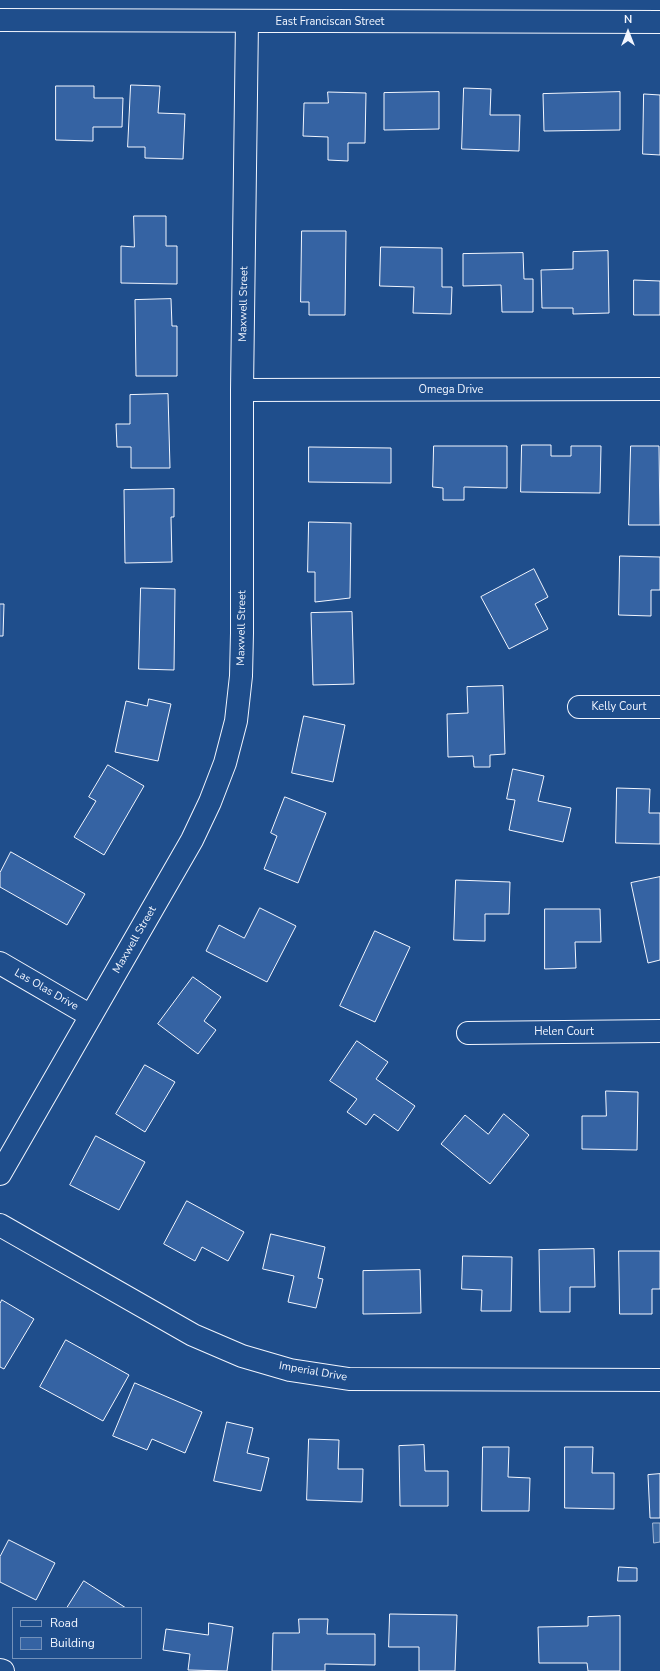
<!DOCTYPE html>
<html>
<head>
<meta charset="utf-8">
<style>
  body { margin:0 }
  #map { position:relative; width:660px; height:1671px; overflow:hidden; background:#1f4e8c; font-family:"Nunito Sans",sans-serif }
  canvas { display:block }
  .legend { position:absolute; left:12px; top:1607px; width:130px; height:52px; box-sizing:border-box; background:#1f4e8c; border:1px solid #7391ba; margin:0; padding:5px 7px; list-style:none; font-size:12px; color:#f2f6ff }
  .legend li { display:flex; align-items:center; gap:8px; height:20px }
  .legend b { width:20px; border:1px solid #7391ba }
  .north { position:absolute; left:608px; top:12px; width:40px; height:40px; -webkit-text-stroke:3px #1f4e8c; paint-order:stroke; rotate:0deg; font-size:11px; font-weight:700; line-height:16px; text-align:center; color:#f2f6ff }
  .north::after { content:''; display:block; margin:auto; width:14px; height:18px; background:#f2f6ff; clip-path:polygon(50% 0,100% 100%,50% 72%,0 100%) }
</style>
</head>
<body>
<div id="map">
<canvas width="660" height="1671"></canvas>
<ul class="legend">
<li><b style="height:5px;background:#1f4e8c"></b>Road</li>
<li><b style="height:11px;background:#3563a3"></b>Building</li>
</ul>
<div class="north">N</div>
</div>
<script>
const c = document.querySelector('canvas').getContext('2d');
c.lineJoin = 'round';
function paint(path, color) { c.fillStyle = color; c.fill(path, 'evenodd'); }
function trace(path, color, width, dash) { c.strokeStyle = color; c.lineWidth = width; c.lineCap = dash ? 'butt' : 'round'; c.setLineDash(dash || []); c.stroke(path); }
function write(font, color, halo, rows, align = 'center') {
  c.font = font + ' "Nunito Sans",sans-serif'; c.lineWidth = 3; c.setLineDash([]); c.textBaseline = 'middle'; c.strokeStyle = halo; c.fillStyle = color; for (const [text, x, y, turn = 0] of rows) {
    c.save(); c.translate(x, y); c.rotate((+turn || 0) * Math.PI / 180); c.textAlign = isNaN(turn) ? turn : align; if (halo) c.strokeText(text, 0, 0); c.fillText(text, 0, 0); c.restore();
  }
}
const water = new Path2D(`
  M653,1523H660V1542L654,1543Z`);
paint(water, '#3b69a3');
trace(water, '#a8bbd7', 1);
const building = new Path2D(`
  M131,85L160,86L158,113L185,114L183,159L145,158V147H128Z
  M56,86H94V98H123L122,127H93V141L56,140Z
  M464,88L491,89L490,115H520L519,151L462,149Z
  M328,92L366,93L365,143H348V161L328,160V137L303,136L304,103H328Z
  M439,92V129L384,130V93Z
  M620,92V130L544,131L543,94Z
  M644,94L660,95V155L643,154Z
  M134,216H166V246H177V284L121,283V246L134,247Z
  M302,231H346L345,315H309V302H301Z
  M381,247L442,248V287H452L451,314L413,313L414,287L380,286Z
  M608,251L609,313L573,314V308H542L541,270L573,269V252Z
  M523,253L524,279H533V312H502L501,285L463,286V254Z
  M634,280L660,281V315H634Z
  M171,299L172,326H177V376H136L135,300Z
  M168,394L170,468H131V447H117L116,424H130V395Z
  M522,445H551V456H571V446H601L600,493L521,492Z
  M434,446H507V488L464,487V500H443V488L433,487Z
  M631,446H659L660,525H629Z
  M309,447L391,448V483L309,482Z
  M174,489V517H171L172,562L125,563L124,490Z
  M309,522L351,523L350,598L315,602V572H308Z
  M620,556L660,557V590H651V616L619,615Z
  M534,569L548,597L535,604L548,629L509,649L481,597Z
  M141,588L175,589L174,670L139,669Z
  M0,604H4L3,636H0Z
  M352,612L354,684L313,685L311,613Z
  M503,686L505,754L490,755V767H474L473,756L448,757L447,714L468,713L467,687Z
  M149,699L171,704L158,761L115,752L126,701L147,706Z
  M304,716L345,725L333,782L292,773Z
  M108,765L144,786L104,855L74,837L96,801L89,797Z
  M513,769L544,776L538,801L571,808L563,842L509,830L515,800L507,799Z
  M617,788L650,789L649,813H660V844L616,843Z
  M285,797L326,813L298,883L264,869L277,836L271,833Z
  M11,852L85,894L67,925L0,887V873Z
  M660,877V960L648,963L631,883Z
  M456,880L510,882L509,914H485V941L454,940Z
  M260,908L296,926L267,982L206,951L219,925L244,938Z
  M545,909H600L601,942H575L576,968L545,969Z
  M375,931L410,947L375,1022L340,1006Z
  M193,977L221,997L204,1021L216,1030L198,1054L158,1024Z
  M357,1041L388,1062L376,1079L415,1106L398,1131L374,1114L366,1125L347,1112L357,1099L330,1081Z
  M145,1065L175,1082L145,1132L116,1114Z
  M606,1091L638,1092L637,1150L582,1149V1116H606Z
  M504,1114L529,1135L490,1184L441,1144L465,1115L488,1134Z
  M96,1136L145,1162L119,1210L70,1185Z
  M187,1201L244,1232L228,1261L202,1247L195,1261L164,1244Z
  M271,1234L325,1247L318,1278L323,1279L316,1308L288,1302L294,1276L263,1269Z
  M594,1249L595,1287H570V1312H540L539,1250Z
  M619,1251H660V1289H652V1314H620Z
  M463,1256L512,1257L511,1311H481L482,1290L462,1289Z
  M420,1270L421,1313L363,1314V1271Z
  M2,1300L34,1319L4,1369L0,1367V1304Z
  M66,1340L129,1375L103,1421L40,1387Z
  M135,1383L202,1412L185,1453L152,1439L147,1450L113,1436Z
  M227,1422L253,1428L247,1453L269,1458L261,1491L214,1481Z
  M309,1439L339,1440L338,1469H363L362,1502L307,1500Z
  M424,1445L425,1471H448V1506H400L399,1446Z
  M483,1447H509L508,1477L530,1478L529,1511H482Z
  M565,1447H593L592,1473H614V1509L565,1508Z
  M660,1474V1518H650L648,1475Z
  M9,1540L55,1563L36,1600L0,1582V1557Z
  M619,1567L637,1568V1581H618Z
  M84,1581L126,1608H67Z
  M390,1614L457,1615L455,1671H419V1647H389Z
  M620,1616V1671H588L587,1663H539L538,1627L588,1626V1617Z
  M299,1619H328L327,1634H375V1665L325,1664V1671H272L273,1633H299Z
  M209,1623L233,1627L227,1671L188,1670L190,1654L163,1650L166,1629L208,1635Z`);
paint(building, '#3563a3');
trace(building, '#f2f6ff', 1);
const minor = new Path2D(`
  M0,20L660,22
  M242,390L660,389
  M579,707H660
  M0,963L91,1016
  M468,1033L660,1031
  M0,1174L192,840L210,802L225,763L236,721L241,676L242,633V390L247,21
  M0,1225L193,1335L242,1356L290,1370L349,1379L660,1380
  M0,1670L3,1671`);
trace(minor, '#f2f6ff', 24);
trace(minor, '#1f4e8c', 22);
write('11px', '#f2f6ff', '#1f4e8c', [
  ["East Franciscan Street",330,22],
  ["Maxwell Street",244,304,-89],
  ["Omega Drive",451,390],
  ["Maxwell Street",242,628,-89],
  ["Kelly Court",619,707],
  ["Maxwell Street",135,940,-60],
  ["Las Olas Drive",46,990,30],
  ["Helen Court",564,1032],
  ["Imperial Drive",313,1372,10]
]);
</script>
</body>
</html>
